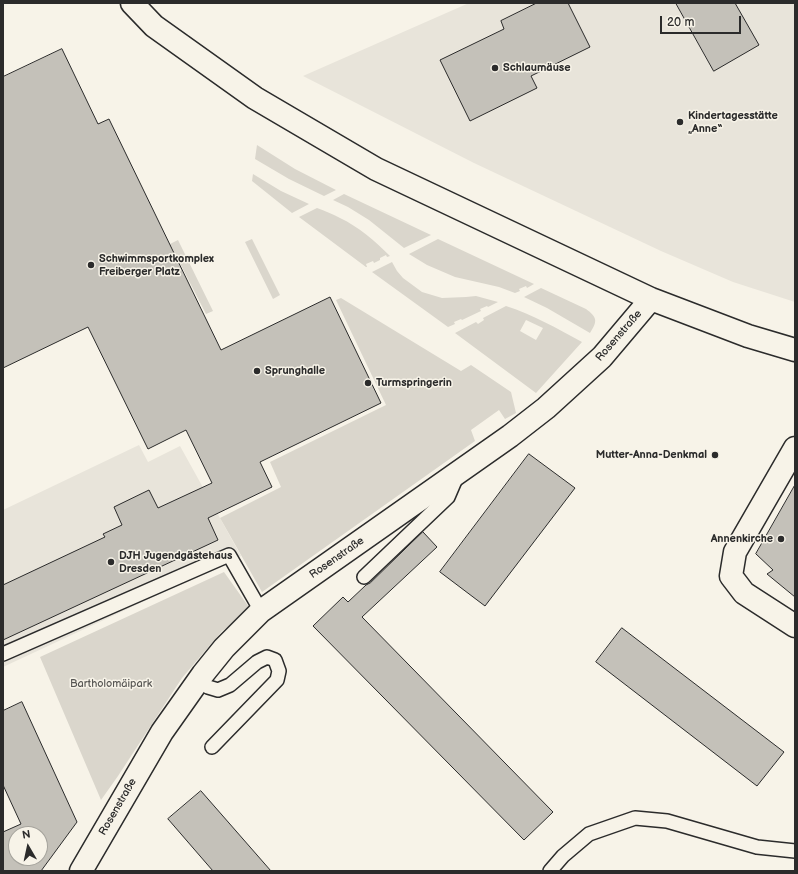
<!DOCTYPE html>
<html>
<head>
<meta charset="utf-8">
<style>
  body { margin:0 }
  #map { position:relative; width:798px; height:874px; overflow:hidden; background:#f7f3e8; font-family:"Balsamiq Sans",sans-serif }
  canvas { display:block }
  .frame { position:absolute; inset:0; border:4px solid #2b2b2b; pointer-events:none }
  .north { position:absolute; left:8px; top:826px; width:40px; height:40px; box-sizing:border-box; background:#f7f3e8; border:1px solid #a5a39c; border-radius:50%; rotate:351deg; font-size:11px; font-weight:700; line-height:16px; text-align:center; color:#2b2b2b }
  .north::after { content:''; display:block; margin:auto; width:14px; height:18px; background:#2b2b2b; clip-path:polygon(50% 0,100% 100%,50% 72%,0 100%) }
  .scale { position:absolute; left:660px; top:16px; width:81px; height:18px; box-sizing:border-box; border:2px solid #2b2b2b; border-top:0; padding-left:5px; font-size:12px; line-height:14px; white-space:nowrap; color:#2b2b2b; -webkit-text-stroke:3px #f7f3e8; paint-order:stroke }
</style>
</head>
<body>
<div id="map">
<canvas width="798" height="874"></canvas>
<div class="frame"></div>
<div class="north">N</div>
<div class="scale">20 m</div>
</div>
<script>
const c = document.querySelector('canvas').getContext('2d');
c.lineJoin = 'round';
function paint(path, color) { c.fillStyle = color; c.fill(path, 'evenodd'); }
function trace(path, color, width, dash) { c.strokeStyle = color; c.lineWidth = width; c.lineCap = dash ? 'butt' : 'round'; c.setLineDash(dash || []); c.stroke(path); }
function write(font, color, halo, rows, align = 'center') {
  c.font = font + ' "Balsamiq Sans",sans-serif'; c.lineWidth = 3; c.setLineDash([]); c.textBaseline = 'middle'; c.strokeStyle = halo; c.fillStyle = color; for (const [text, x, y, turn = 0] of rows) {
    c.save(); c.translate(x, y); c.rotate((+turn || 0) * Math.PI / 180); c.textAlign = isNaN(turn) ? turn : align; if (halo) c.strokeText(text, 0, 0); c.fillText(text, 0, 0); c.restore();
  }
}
paint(new Path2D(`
  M469,3H795V302L733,282L661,251L474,163L303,76Z
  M139,445L148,462L180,446L241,556L3,667V510Z`), '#e8e4da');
paint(new Path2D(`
  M257,145L295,169L336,190L324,196L289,179L255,159Z
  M253,174L281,191L309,204L292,213L252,181Z
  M344,194L431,235L404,248L369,220L348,207L333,200Z
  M317,208C325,211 333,214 340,218C359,227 375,241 390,256L387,257L386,255L380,258V260L374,263L373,261L366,264L367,267H366L299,217Z
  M252,239L280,295L273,299L245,242Z
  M438,239L534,284L527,288L526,286L519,289L520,291L515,293L499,287L455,277L427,265L409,254Z
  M178,240L213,311L206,314L170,244Z
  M392,262L397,271L403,278L422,292L442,298L466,297L476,296L498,302L488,307L487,306L480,309L481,311L462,320L461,319L454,322L455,324L448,327L372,272Z
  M541,288L586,309C597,317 598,321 590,333L547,308L524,297Z
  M341,298L461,371L471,365L511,392L516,413L505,419L499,410L471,430L475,441L262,592L220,518L281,487L270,462L386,405L336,300Z
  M506,306C534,315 556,328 582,342L536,393L455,333L476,322L478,324L484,320L483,318ZM526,320L543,328L536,340L520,331Z
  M224,572L251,610L222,631L182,678L118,776L101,800L40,657Z`), '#dad6cc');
const building = new Path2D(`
  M537,3H568L590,47L531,76L537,88L470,121L440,60L504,29L501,21Z
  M676,3H735L759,45L714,71Z
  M62,49L98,124L109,119L221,350L330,297L381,403L260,462L272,487L208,518L218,540L3,640V585L105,537L103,534L122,525L114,507L149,490L158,508L212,483L186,430L148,449L88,327L3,368V77Z
  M529,454L575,488L485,606L440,572Z
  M795,485V597L767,574L773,570L756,554Z
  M423,532L437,547L362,617L553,812L524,840L313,626L343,597L348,602L366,585L370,583Z
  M622,628L784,752L757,786L596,662Z
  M22,702L77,822L41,871H3V832L21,824L3,785V711ZM16,834H40V858H16Z
  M201,791L271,871H213L168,819Z`);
paint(building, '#c4c1b9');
trace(building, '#2b2b2b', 1);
const lane = new Path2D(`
  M364,577L448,497L457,476
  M3,654L229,555L261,611
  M199,680L208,687L218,690L230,685L257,662L267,657L275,660L279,671L277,680L212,747
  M550,871L563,856L589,834L635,818L667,821L757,847L795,851`);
const street = new Path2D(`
  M132,3L154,26L255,98L376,169L651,299L748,336L795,350
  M795,448L735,552L731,576L744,593L795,626
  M81,871L162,732L203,674L224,648L261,611L510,436L546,408L602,357L651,299`);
trace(lane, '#2b2b2b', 16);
trace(street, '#2b2b2b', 25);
trace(lane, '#f7f3e8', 13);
trace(street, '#f7f3e8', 22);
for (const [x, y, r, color] of [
  [495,68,4,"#2b2b2b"],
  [680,122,4,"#2b2b2b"],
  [91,265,4,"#2b2b2b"],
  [257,371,4,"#2b2b2b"],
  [368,383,4,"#2b2b2b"],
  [715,455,4,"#2b2b2b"],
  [781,539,4,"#2b2b2b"],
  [111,562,4,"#2b2b2b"]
]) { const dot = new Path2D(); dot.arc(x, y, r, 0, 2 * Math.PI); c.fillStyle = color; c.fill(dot); trace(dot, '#f7f3e8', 1.5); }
write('bold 11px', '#2b2b2b', '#f7f3e8', [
  ["Schlaumäuse",503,68],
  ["Kindertagesstätte",688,116],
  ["„Anne“",688,129],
  ["Schwimmsportkomplex",99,259],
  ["Freiberger Platz",99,272],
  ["Sprunghalle",265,371],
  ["Turmspringerin",376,383],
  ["Mutter-Anna-Denkmal",707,455,"right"],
  ["Annenkirche",773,539,"right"],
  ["DJH Jugendgästehaus",119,556],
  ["Dresden",119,569]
], 'left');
write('11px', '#2b2b2b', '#f7f3e8', [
  ["Rosenstraße",619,336,-49],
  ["Rosenstraße",337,558,-35],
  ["Rosenstraße",118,807,-60]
]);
write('11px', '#575653', '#f7f3e8', [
  ["Bartholomäipark",111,684]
]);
</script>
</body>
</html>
